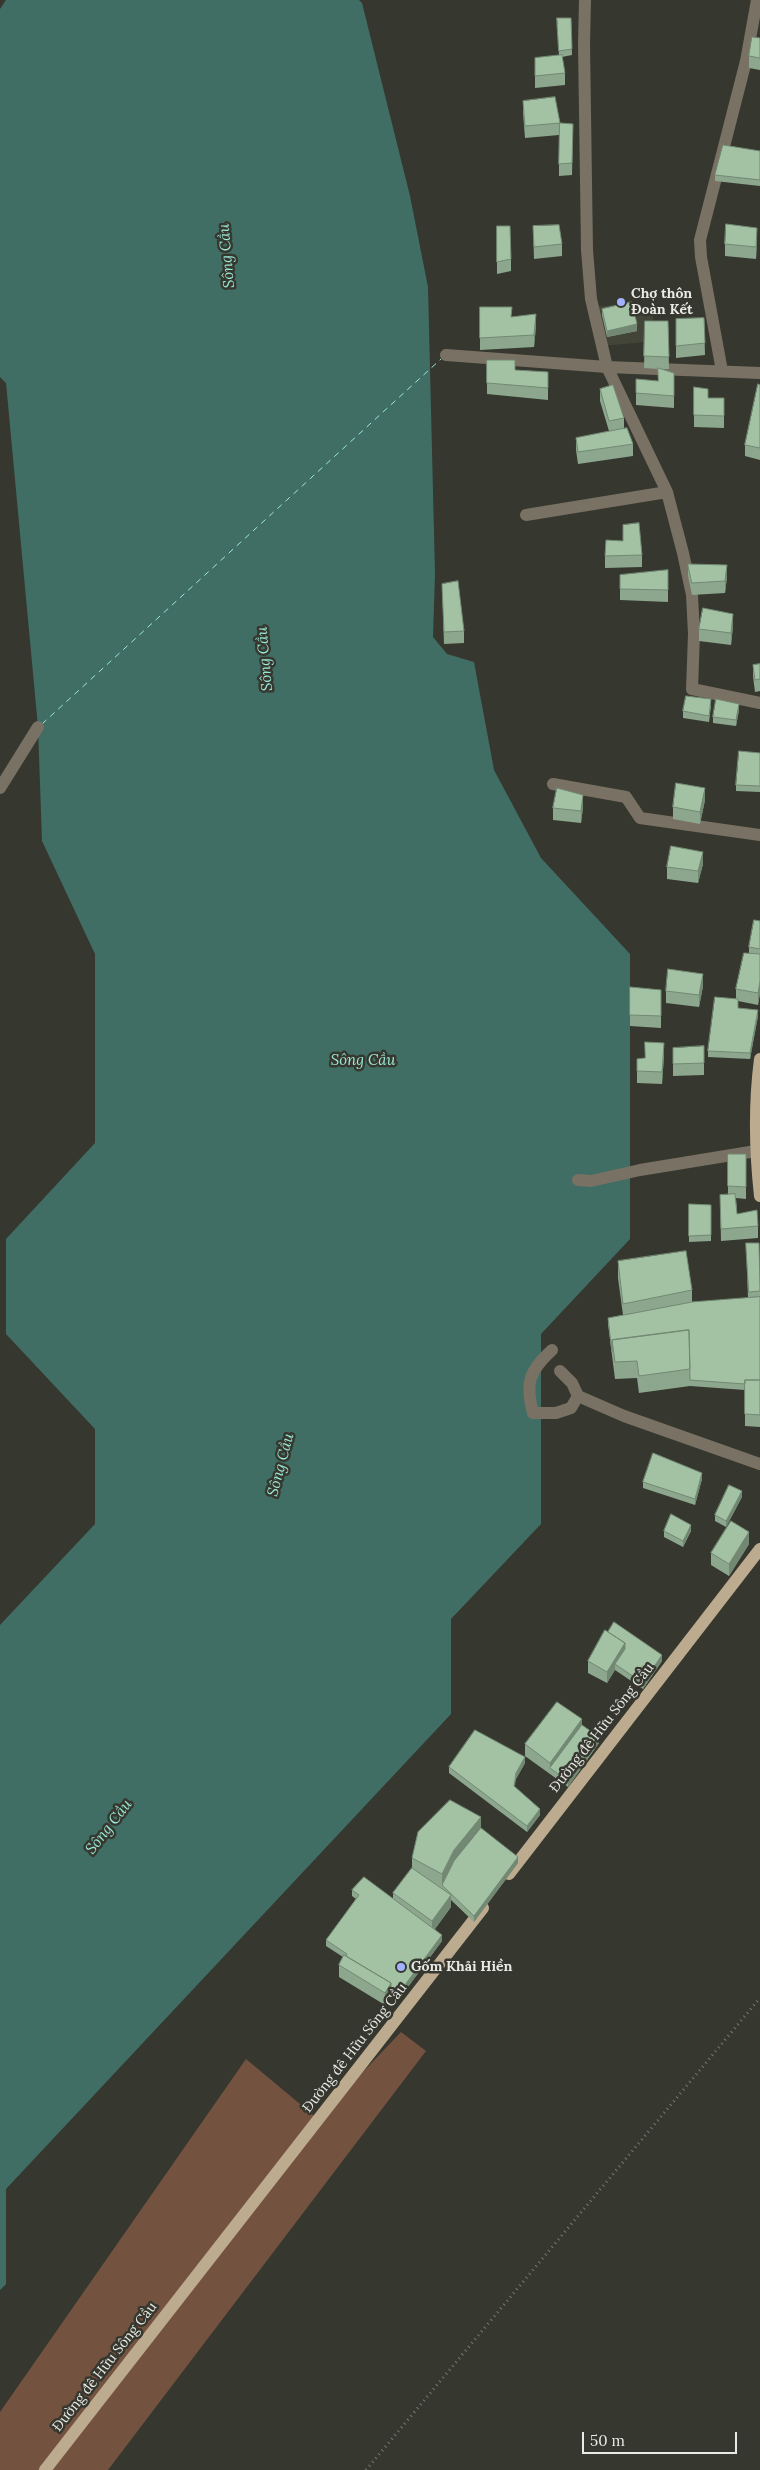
<!DOCTYPE html>
<html>
<head>
<meta charset="utf-8">
<style>
  body { margin:0 }
  #map { position:relative; width:760px; height:2470px; overflow:hidden; background:#36372f; font-family:Lora,serif }
  canvas { display:block }
  .scale { position:absolute; left:582px; top:2432px; width:155px; height:22px; box-sizing:border-box; border:2px solid #e9e9e5; border-top:0; padding-left:6px; font-size:15px; line-height:18px; white-space:nowrap; color:#e9e9e5; -webkit-text-stroke:4px #36372f; paint-order:stroke }
</style>
</head>
<body>
<div id="map">
<canvas width="760" height="2470"></canvas>
<div class="scale">50 m</div>
</div>
<script>
const c = document.querySelector('canvas').getContext('2d');
c.lineJoin = 'round';
function paint(path, color) { c.fillStyle = color; c.fill(path, 'evenodd'); }
function trace(path, color, width, dash) { c.strokeStyle = color; c.lineWidth = width; c.lineCap = dash ? 'butt' : 'round'; c.setLineDash(dash || []); c.stroke(path); }
function write(font, color, halo, rows, align = 'center') {
  c.font = font + ' Lora,serif'; c.lineWidth = 5; c.setLineDash([]); c.textBaseline = 'middle'; c.strokeStyle = halo; c.fillStyle = color; for (const [text, x, y, turn = 0] of rows) {
    c.save(); c.translate(x, y); c.rotate((+turn || 0) * Math.PI / 180); c.textAlign = isNaN(turn) ? turn : align; if (halo) c.strokeText(text, 0, 0); c.fillText(text, 0, 0); c.restore();
  }
}
paint(new Path2D(`
  M632,304L653,306V333L645,342L602,346L593,307Z`), '#434538');
paint(new Path2D(`
  M401,2032L426,2051L108,2470H0V2412L246,2059L318,2119Z`), '#735240');
paint(new Path2D(`
  M6,0H359L362,3L410,196L428,287L435,574L433,637L447,654L474,662L494,770L541,858L630,954V1239L541,1334V1524L451,1619V1714L6,2189V2284L0,2290V1625L95,1524V1429L6,1334V1239L95,1143V954L42,841L38,727L6,383L0,377V9Z`), '#406e64');
trace(new Path2D(`
  M42,724L441,359`), '#99e9d7', 1, [6, 5]);
trace(new Path2D(`
  M366,2470L760,1998`), '#787972', 3, [1, 4]);
trace(new Path2D(`
  M585,0L584,44L587,250L591,299L607,367L667,492L683,553L692,595L694,634L692,689L760,703
  M446,355L607,367L760,373
  M722,371L701,257L700,240L746,61L757,0
  M526,515L667,492
  M553,784L626,797L640,818L760,835
  M0,788L38,727
  M578,1180L591,1181L640,1170L756,1151
  M552,1350C529,1371 525,1383 533,1413H556L571,1408L578,1396L624,1416L760,1464
  M560,1371L572,1383L578,1396`), '#797163', 12);
trace(new Path2D(`
  M760,1059C754,1105 755,1150 760,1196
  M509,1874L760,1549
  M45,2470L483,1908`), '#bcab8e', 12);
paint(new Path2D(`
  M571,18L572,55L562,57L565,73V85L535,88V58L559,55L557,24Z
  M760,38V70L749,68V56Z
  M523,101L560,123L573,124L572,175L559,176V135L525,138L523,113Z
  M760,151V186L715,181V175Z
  M497,226L511,259V271L497,274Z
  M533,226L562,244V256L534,259Z
  M757,240L756,259L725,256V244Z
  M480,307L536,326L534,347L480,350Z
  M602,309L637,331L607,337L602,315Z
  M704,318L705,355L676,358V319Z
  M645,321H668L669,369H660L674,373V408L636,405V379L658,381V369L644,368Z
  M487,360L515,370L548,372V400L487,394Z
  M760,385V460L745,456V445Z
  M694,387L708,398H724V428L694,427Z
  M600,389L624,418V428L633,444V456L578,464L576,450V438L609,431L600,401Z
  M623,541L642,555V567L605,568V556Z
  M688,564L727,577L725,593L692,595L688,576Z
  M668,570V602L620,600V575Z
  M442,584L464,631V643L444,644Z
  M733,626L731,645L699,641V629Z
  M760,664V691L755,692L753,676V665Z
  M711,706L709,722L683,718V711Z
  M739,710L736,726L713,723V717Z
  M760,753V792L736,791V785Z
  M705,800L700,824L673,819V807Z
  M583,807L581,823L553,820V808Z
  M703,864L698,883L667,879V867Z
  M760,921V993L758,1005L738,1001V1008L758,1016L750,1059L708,1057V1051L736,998V989L749,954V947Z
  M703,986L699,1007L666,1003V991Z
  M630,987L661,990V1028L630,1026Z
  M673,1048L704,1063V1075L673,1076Z
  M664,1055L662,1084L637,1083V1059Z
  M728,1154H746V1199L736,1198L737,1214L758,1226V1238L721,1241L720,1195H728Z
  M689,1204L711,1205V1241L689,1242Z
  M746,1243L760,1270V1427L745,1426V1390L690,1386L639,1393L637,1378L615,1379L608,1324V1318L623,1315L618,1278V1261L692,1290V1302L748,1298Z
  M702,1479L695,1505L643,1488V1482Z
  M742,1497L726,1527L715,1521V1515Z
  M664,1531H691L683,1547L664,1537Z
  M749,1544L729,1576L711,1565V1553Z
  M588,1661H662L643,1689L615,1670L607,1683L588,1673Z
  M582,1725L599,1743L568,1787L525,1756V1744Z
  M525,1763L516,1779L514,1786L540,1815L527,1832L449,1773V1767Z
  M481,1828L518,1863L474,1922L451,1900V1907L435,1929L442,1941L399,1999L391,1994L385,2005L339,1977V1965L343,1957L326,1946V1940L356,1899L352,1896V1890L393,1898V1893L412,1868V1858Z`), '#8ca78d');
paint(new Path2D(`
  M757,228V240L756,259V247Z
  M536,314V326L534,347V335Z
  M637,324V331L607,337V331Z
  M727,565V577L725,593V581Z
  M733,614V626L731,645V633Z
  M739,704V710L736,726V720Z
  M705,788V800L700,824V812Z
  M583,795V807L581,823V811Z
  M703,852V864L698,883V871Z
  M703,974V986L699,1007V995Z
  M760,981V993L758,1005V993Z
  M758,1010V1016L750,1059V1053Z
  M664,1043V1055L662,1084V1072Z
  M702,1473V1479L695,1505V1499Z
  M742,1491V1497L726,1527V1521Z
  M691,1525V1531L683,1547V1541Z
  M749,1532V1544L729,1576V1564Z
  M625,1643V1655L615,1664V1670L607,1683V1672Z
  M662,1655V1661L643,1689V1683Z
  M582,1719V1731L550,1768V1763Z
  M599,1737V1743L568,1787V1781Z
  M525,1757V1763L516,1779L514,1792L516,1773Z
  M540,1809V1815L527,1832V1826Z
  M481,1817V1834L442,1885V1891V1874L454,1850Z
  M518,1857V1863L474,1922V1916Z
  M451,1895V1907L432,1933V1921Z
  M442,1935V1941L399,1999V1993Z
  M391,1983V1994L385,2005V1993Z`), '#728873');
const building = new Path2D(`
  M557,18H571L572,49L559,51Z
  M752,37L760,38V58L749,56Z
  M562,55L565,73L535,76V58Z
  M555,97L560,123L525,126L523,101Z
  M560,123L573,124L572,163L559,164Z
  M723,145L760,151V180L715,175Z
  M726,224L757,228L756,247L725,244Z
  M559,225L562,244L534,247L533,226Z
  M497,226H510L511,259L497,262Z
  M632,302L637,324L607,331L602,309Z
  M480,307H512L511,317L536,314L534,335L480,338Z
  M704,318L705,343L676,346V319Z
  M645,321H668L669,357L644,356Z
  M487,360H515V370L548,372V388L487,383Z
  M658,368L674,373V396L636,393V379L658,381Z
  M758,384L760,385V448L745,445Z
  M613,385L624,418L609,421L600,389Z
  M694,387L708,389V398H724V416L694,415Z
  M627,428L633,444L578,452L576,438Z
  M639,523L642,555L605,556L606,540L623,541V525Z
  M688,564L727,565L725,581L692,583Z
  M668,570V590L620,589V575Z
  M458,581L464,631L444,632L442,584Z
  M703,608L733,614L731,633L699,629Z
  M760,664V679L755,680L753,665Z
  M686,696L711,699L709,716L683,711Z
  M716,699L739,704L736,720L713,717Z
  M739,751L760,753V786L736,785Z
  M676,783L705,788L700,812L673,807Z
  M557,788L583,795L581,811L553,808Z
  M671,846L703,852L698,871L667,867Z
  M754,920L760,921V949L749,947Z
  M744,953L760,954V981L758,993L736,989Z
  M668,969L703,974L699,995L666,991Z
  M630,987L661,990V1016L630,1015Z
  M715,997L738,999V1008L758,1010L750,1053L708,1051Z
  M645,1042L664,1043L662,1072L637,1071V1059L645,1058Z
  M704,1046V1063L673,1064V1048Z
  M728,1154H746V1187L728,1186Z
  M735,1194L737,1214L757,1210L758,1226L721,1229L720,1195Z
  M689,1204L711,1205V1235L689,1236Z
  M746,1243H759L760,1291L749,1292Z
  M686,1251L692,1290L623,1304L618,1261Z
  M760,1297V1380H745V1384L690,1380L689,1330L612,1340V1352L608,1318L692,1302Z
  M689,1330L690,1369L639,1376L637,1361L615,1362L612,1340Z
  M745,1380H760V1415L745,1414Z
  M653,1453L702,1473L695,1499L643,1482Z
  M729,1485L742,1491L726,1521L715,1515Z
  M671,1514L691,1525L683,1541L664,1531Z
  M731,1521L749,1532L729,1564L711,1553Z
  M614,1622L662,1655L643,1683L615,1664L625,1649V1643L608,1632Z
  M605,1630L625,1643L607,1672L588,1661Z
  M557,1702L582,1719L550,1763L525,1744Z
  M582,1725L599,1737L568,1781L550,1768Z
  M475,1730L525,1757L516,1773L514,1786L540,1809L527,1826L449,1767Z
  M450,1800L481,1817L454,1850L442,1874L412,1858L418,1832Z
  M481,1828L518,1857L474,1916L442,1885L454,1861Z
  M412,1868L451,1895L432,1921L393,1893Z
  M364,1877L442,1935L399,1993L391,1988V1983L346,1956L347,1954L326,1940L359,1895L352,1890Z
  M344,1955L391,1983L385,1993L339,1965Z`);
paint(building, '#a3c2a4');
trace(building, '#728873', 1);
for (const [x, y, r, color] of [
  [621,302,5,"#a3b2fd"],
  [401,1967,5,"#a3b2fd"]
]) { const dot = new Path2D(); dot.arc(x, y, r, 0, 2 * Math.PI); c.fillStyle = color; c.fill(dot); trace(dot, '#36372f', 2); }
write('bold 14px', '#e9e9e5', '#36372f', [
  ["Chợ thôn",631,294],
  ["Đoàn Kết",631,310],
  ["Gốm Khải Hiền",411,1967]
], 'left');
write('14px', '#e9e9e5', '#36372f', [
  ["Đường đê Hữu Sông Cầu",602,1728,-52],
  ["Đường đê Hữu Sông Cầu",355,2048,-52],
  ["Đường đê Hữu Sông Cầu",105,2367,-52]
]);
write('italic 15px', '#99e9d7', '#36372f', [
  ["Sông Cầu",227,256,-95],
  ["Sông Cầu",265,659,-95],
  ["Sông Cầu",363,1061],
  ["Sông Cầu",281,1465,-75],
  ["Sông Cầu",109,1827,-52]
]);
</script>
</body>
</html>
